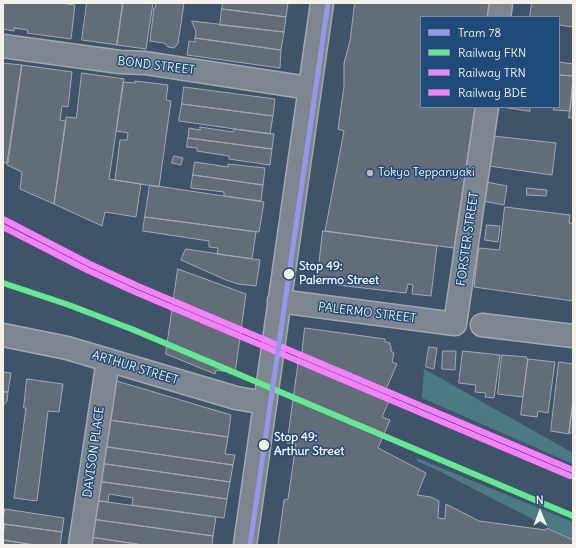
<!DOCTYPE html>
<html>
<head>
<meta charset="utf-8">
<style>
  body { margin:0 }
  #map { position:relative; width:576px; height:548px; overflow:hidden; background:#3f536a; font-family:Delius,sans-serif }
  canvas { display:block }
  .frame { position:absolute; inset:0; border:4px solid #f4f1e8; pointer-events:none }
  .legend { position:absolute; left:420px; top:16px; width:140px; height:92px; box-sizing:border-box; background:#1f4a7a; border:1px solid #748da6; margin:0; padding:5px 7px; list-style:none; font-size:12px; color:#f4f1e8 }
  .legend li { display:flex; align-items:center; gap:8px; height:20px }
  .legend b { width:20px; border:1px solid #748da6 }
  .north { position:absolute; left:520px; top:492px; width:40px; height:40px; -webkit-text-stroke:3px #1f4a7a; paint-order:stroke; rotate:359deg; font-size:11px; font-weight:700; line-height:16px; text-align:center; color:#f4f1e8 }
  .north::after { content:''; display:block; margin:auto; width:14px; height:18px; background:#f4f1e8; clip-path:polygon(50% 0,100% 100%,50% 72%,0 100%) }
</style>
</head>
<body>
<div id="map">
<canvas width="576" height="548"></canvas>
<div class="frame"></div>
<ul class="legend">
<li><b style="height:5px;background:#9797e8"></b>Tram 78</li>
<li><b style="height:5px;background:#67e694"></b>Railway FKN</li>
<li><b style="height:5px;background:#f980ff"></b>Railway TRN</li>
<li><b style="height:5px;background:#f980ff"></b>Railway BDE</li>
</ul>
<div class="north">N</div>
</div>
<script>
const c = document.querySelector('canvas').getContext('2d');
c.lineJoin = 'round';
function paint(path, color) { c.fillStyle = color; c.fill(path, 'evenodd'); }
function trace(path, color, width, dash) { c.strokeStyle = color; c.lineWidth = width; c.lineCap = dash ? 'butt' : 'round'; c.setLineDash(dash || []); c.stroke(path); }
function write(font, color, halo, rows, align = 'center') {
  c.font = font + ' Delius,sans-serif'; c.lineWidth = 3; c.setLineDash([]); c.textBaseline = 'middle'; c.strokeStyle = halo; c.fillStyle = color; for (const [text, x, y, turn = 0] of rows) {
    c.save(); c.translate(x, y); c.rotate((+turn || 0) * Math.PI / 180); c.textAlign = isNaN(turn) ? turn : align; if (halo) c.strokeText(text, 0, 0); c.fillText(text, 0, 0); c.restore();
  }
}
paint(new Path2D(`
  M424,369L573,453V464L422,398Z
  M417,458L573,522V540L437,470L417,461Z`), '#4d7985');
const building = new Path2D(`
  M3,3H60L75,5L71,39L27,33L28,30L14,28V31L3,29Z
  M87,3H123L117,45L82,40Z
  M123,3H153L146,49L117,45Z
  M156,3H184L178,44L174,48L168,47L164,43L150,41L154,8H155Z
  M223,3H288L286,17L222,9Z
  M355,3H490L488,17H421V107H475L454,248L325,231L344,131L338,129L344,86V63L350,41Z
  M532,3H573V27L559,25V17H530Z
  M222,9L286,17L284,32L220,25Z
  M192,21L284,32L281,50L195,38L196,32Z
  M195,38L281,50L280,68L187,55L189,41L195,42Z
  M559,62L573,64V76L559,75Z
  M3,63L22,65L8,163L4,162L3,169Z
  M22,65L72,72L68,107L62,106L60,120L66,121L54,204L20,189L22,172L7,165Z
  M82,73L124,79L109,179L141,184L136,217L105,212L102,226L54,204L66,117L76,118Z
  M559,75L573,76L570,111L553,110L554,107H559Z
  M135,81L168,85L166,100L171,101L159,187L115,180L120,140H127L128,133L116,131L123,82L135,83Z
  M573,85V118H569Z
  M184,87L275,99L273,116L182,104Z
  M182,104L273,116L270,134L179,121Z
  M502,107H530V111Z
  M200,127L233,132L234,129L274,134L272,149L188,138L189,128L200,130Z
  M493,136L556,143L552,175L489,166Z
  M188,138L272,149L270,165L229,159V156L197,151V148L187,147Z
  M174,156L183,158L181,165L172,163Z
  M195,162L228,167V164L265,168L263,185L193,175Z
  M193,175L263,185L261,201L224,196V192L191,188Z
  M486,182L507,186L504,205L483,201Z
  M150,185L264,202L259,232L145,217Z
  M527,188L547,190L546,196L527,195Z
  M505,207L570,215L569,223H573V301L474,287L479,248L499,250Z
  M145,217L256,232L252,259L217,254L218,248L209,247V241L143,231Z
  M487,225L500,226L498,242L485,240Z
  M323,231L437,246L431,296L412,294L413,285L408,284L406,293L321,283L320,284L315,277L317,276Z
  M186,249L260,260L256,286L238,284L226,280L181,260Z
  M178,269L246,294L235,373L216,370L215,374L166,354Z
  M305,328L385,339V342L390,343V345L391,346V351L394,353L392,362L397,364L386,389L393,392L382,417L390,420L378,448L426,473L417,495L431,497L439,501L438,518L445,519L446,504L479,521L546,530L547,528L573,540V545H278L284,500L288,499L296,444L287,443L299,356L301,357Z
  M429,347L437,348L434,369L426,367Z
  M443,351H456L455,370L442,369Z
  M463,351L500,355L494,398L485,397L486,393L475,392L476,385L459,383Z
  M502,355L527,357L526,358L528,359L523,397L498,394Z
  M528,359L555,362L548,413L538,411L537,417L521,415Z
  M559,362L573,364V401L569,434L551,431Z
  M3,372L11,373L8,392H3Z
  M27,379L63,384L59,412L48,411L37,501L14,498L26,408H24Z
  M110,379L231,415L228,437L109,420Z
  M3,392H8L7,401L3,406Z
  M573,401V433H569Z
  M109,420L228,437L225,454L235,455L233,465L101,446Z
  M101,446L233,465L230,482L99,463Z
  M99,463L230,482L227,499L96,481Z
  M96,481L227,499L224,518L132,505L133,498L109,494L108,502L93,500Z
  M93,500L216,517L213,536L91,519Z
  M5,509L64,518L62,532L3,524Z
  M92,519L213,536L212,545H143L90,537Z
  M5,524L62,532L60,545H35L3,540Z
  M90,537L143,545H89Z
  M3,540L35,545H3Z`);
paint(building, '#626d79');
trace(building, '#a0a9b2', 1);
const street = new Path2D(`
  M499,17L501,3
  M3,46L120,62L145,63L309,88
  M279,301L455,324L487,107
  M482,325L573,336
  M3,335L67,348L236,398L265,403
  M80,545L108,360`);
const secondary = new Path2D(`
  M245,545L322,3`);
trace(street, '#a0a9b2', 25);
trace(secondary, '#a0a9b2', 25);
trace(street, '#7d868e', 22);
trace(secondary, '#7d868e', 22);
trace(new Path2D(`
  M3,283L69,305L134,330L573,516`), '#67e694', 6);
trace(new Path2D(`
  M3,219L90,264L138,286L573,470`), '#f980ff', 6);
trace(new Path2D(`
  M3,227L87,270L135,292L570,476`), '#f980ff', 6);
trace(new Path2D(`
  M250,545L328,3`), '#9797e8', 5);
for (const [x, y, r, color] of [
  [370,173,4,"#b5babc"],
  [289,274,6,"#f4f1e8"],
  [264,445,6,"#f4f1e8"]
]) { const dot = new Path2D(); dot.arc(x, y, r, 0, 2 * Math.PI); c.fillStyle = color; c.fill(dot); trace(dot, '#1f4a7a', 1.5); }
write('12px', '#f4f1e8', '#1f4a7a', [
  ["BOND STREET",156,66,7],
  ["FORSTER STREET",468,239,-82],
  ["PALERMO STREET",367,313,7],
  ["ARTHUR STREET",135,368,17],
  ["DAVISON PLACE",94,452,-82]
]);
write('12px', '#f4f1e8', '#1f4a7a', [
  ["Tokyo Teppanyaki",378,173]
], 'left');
write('bold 12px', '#f4f1e8', '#1f4a7a', [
  ["Stop 49:",299,267],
  ["Palermo Street",299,281],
  ["Stop 49:",274,438],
  ["Arthur Street",274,452]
], 'left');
</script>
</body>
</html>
